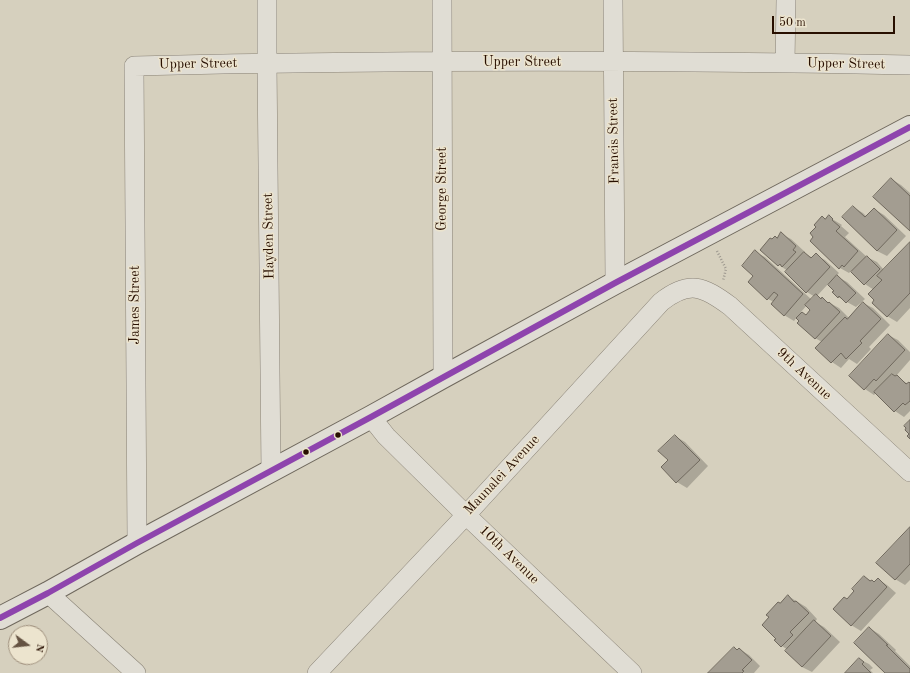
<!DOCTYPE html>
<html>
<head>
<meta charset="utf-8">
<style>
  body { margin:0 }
  #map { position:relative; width:910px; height:673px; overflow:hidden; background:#d6d0be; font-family:"Old Standard TT",serif }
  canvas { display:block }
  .north { position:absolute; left:8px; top:625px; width:40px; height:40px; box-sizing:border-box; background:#ece4ce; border:1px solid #9e8f7c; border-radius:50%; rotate:105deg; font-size:11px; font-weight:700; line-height:16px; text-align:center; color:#280f00 }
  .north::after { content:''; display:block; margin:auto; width:14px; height:18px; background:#655342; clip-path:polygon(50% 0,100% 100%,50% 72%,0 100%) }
  .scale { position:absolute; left:772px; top:16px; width:123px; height:18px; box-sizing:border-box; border:2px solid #280f00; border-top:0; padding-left:5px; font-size:12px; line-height:14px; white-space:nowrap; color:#280f00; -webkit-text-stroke:3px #ece4ce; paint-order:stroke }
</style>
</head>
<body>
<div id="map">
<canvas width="910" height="673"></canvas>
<div class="north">N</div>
<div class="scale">50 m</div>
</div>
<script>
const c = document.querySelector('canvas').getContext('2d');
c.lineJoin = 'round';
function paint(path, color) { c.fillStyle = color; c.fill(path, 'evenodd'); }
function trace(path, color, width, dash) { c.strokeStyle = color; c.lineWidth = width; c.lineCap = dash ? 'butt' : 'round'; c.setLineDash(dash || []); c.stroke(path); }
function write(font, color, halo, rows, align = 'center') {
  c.font = font + ' "Old Standard TT",serif'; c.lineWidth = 3; c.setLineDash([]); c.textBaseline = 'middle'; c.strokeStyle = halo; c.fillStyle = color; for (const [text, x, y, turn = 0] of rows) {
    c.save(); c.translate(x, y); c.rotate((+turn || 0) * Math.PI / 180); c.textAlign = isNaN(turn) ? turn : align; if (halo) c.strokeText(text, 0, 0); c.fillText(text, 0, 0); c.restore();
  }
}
paint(new Path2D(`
  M891,179L901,185L910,193V230Z
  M853,207L863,213L867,217L874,209L884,215L906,236L887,256L877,251L843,217Z
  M829,217L842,225L841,226L849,233L845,237L867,257L877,262L884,270L910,243V308L897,322L887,316L876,300L874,290L865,284L851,271L849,273L840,268L826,220Z
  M781,234L791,239L805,252L804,253L813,258L816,255L825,260L839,273L836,276L847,282L865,299L856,307L838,297L835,291L828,284L817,296L839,308L849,318L863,303L873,308L890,325L869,347L871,349L857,364L849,359L841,368L832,362L817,348L822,342L815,338L797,317L794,321L784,315L774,302L768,299L755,276V252L765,257L812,300L815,297L807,292L788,271L779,265L761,250L777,238ZM807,305L812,310L807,316L801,312Z
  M888,335L898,340L910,352V360L896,376L908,384H910V411L904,417L895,411L876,393L874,395L865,389L851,376Z
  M675,436L685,442L708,466L687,488L677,482L662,467L669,460Z
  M910,528V580L905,585L895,579Z
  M865,577L875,583L878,579L887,585L896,593L861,631L851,625L847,600Z
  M788,596L806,607L817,619L815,622L824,627L840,642L812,672L802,667L786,651L788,650L782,646L776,640L777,639L780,604Z
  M869,628L879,634L896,650L895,651L910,666V673H886Z
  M734,648L738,650L739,649L749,655L760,666L754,673H710Z
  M859,659L869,664L873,668L870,670L873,673H846Z`), '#0003');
const building = new Path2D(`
  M891,178L910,196V231L873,197Z
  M853,206L865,217L874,208L897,230L877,251L842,217Z
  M829,215L833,219L832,220L840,227L836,231L858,251L844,267L842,265L839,269L810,241L813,237L810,233L816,227L814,225L822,216L825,219Z
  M781,232L796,246L793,250L796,252L782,267L780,264L778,266L760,250L770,238L772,239L775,236L777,238Z
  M910,242V293L887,317L872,303L874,300L868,294L882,280L877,276Z
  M755,250L803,294L784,316L771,304L778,295L774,292L767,300L748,282L753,276L742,266Z
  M804,252L811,258L816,253L830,267L806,293L785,272Z
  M867,256L880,269L864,285L851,272Z
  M837,275L856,293L846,303L839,296L838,298L832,292L834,291L828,285Z
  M816,294L821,299L822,297L828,303L829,302L840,312L815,339L797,323L799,321L796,318L802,312L806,315L810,310L805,305Z
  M863,302L881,319L860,341L862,343L846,359L841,353L831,363L815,348L845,317L847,319Z
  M888,334L905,350L876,381L874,379L864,390L849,376Z
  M892,374L895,376L897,375L906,384L909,382L910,383V401L905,405L903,403L894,412L874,392Z
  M910,420V439L907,436L909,434L905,430L906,428L904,426Z
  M675,435L700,460L676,483L661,467L668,460L658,451Z
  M910,527V564L895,580L876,563Z
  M864,576L870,581L872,580L874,582L878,578L887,587L851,626L833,609L844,597L847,599L854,591L852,589Z
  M788,595L794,602L796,601L809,613L790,632L793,635L781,647L774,640L776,639L762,625L769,617L766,615L778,602L780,603Z
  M814,620L831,636L802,667L785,651Z
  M869,627L888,645H886L910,669V673H885L854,643Z
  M734,647L737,650L739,648L752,660L742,670L744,671L742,673H708Z
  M859,658L864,662L862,664L871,673H845Z`);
paint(building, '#a39d91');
trace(building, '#6f685d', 1);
const street = new Path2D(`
  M267,0V63L271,472
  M442,0L443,377
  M613,0L615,283
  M785,63L786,0
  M371,417L386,436L466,515L632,673
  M137,543L134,66C392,60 651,60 910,65
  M48,593L136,673
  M317,673L466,515L661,302C689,280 703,286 730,306L910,472`);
const secondary = new Path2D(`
  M0,618L48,593L137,543L371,417L443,377L615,283L910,127`);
trace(street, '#888175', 20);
trace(secondary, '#6f685d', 24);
trace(new Path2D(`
  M717,251L726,269L723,281`), '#9d988f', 2.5, [1, 2]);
trace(street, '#e0ddd4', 19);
trace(secondary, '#e0ddd4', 22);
trace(new Path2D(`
  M0,618L48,593L137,543L371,417L615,283L910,127`), '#8e44ad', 6);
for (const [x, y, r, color] of [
  [338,435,3.5,"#280f00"],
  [306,452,3.5,"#280f00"]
]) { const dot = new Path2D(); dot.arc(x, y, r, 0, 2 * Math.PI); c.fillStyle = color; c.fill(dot); trace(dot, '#ece4ce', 1.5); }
write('14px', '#280f00', '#ece4ce', [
  ["Upper Street",522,62],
  ["Upper Street",198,64,-1],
  ["Upper Street",846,64,1],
  ["Francis Street",614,141,-91],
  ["George Street",442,189,-90],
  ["Hayden Street",269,236,-91],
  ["James Street",135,305,-90],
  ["9th Avenue",804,374,43],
  ["Maunalei Avenue",502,475,-47],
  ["10th Avenue",509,555,44]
]);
</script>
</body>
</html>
